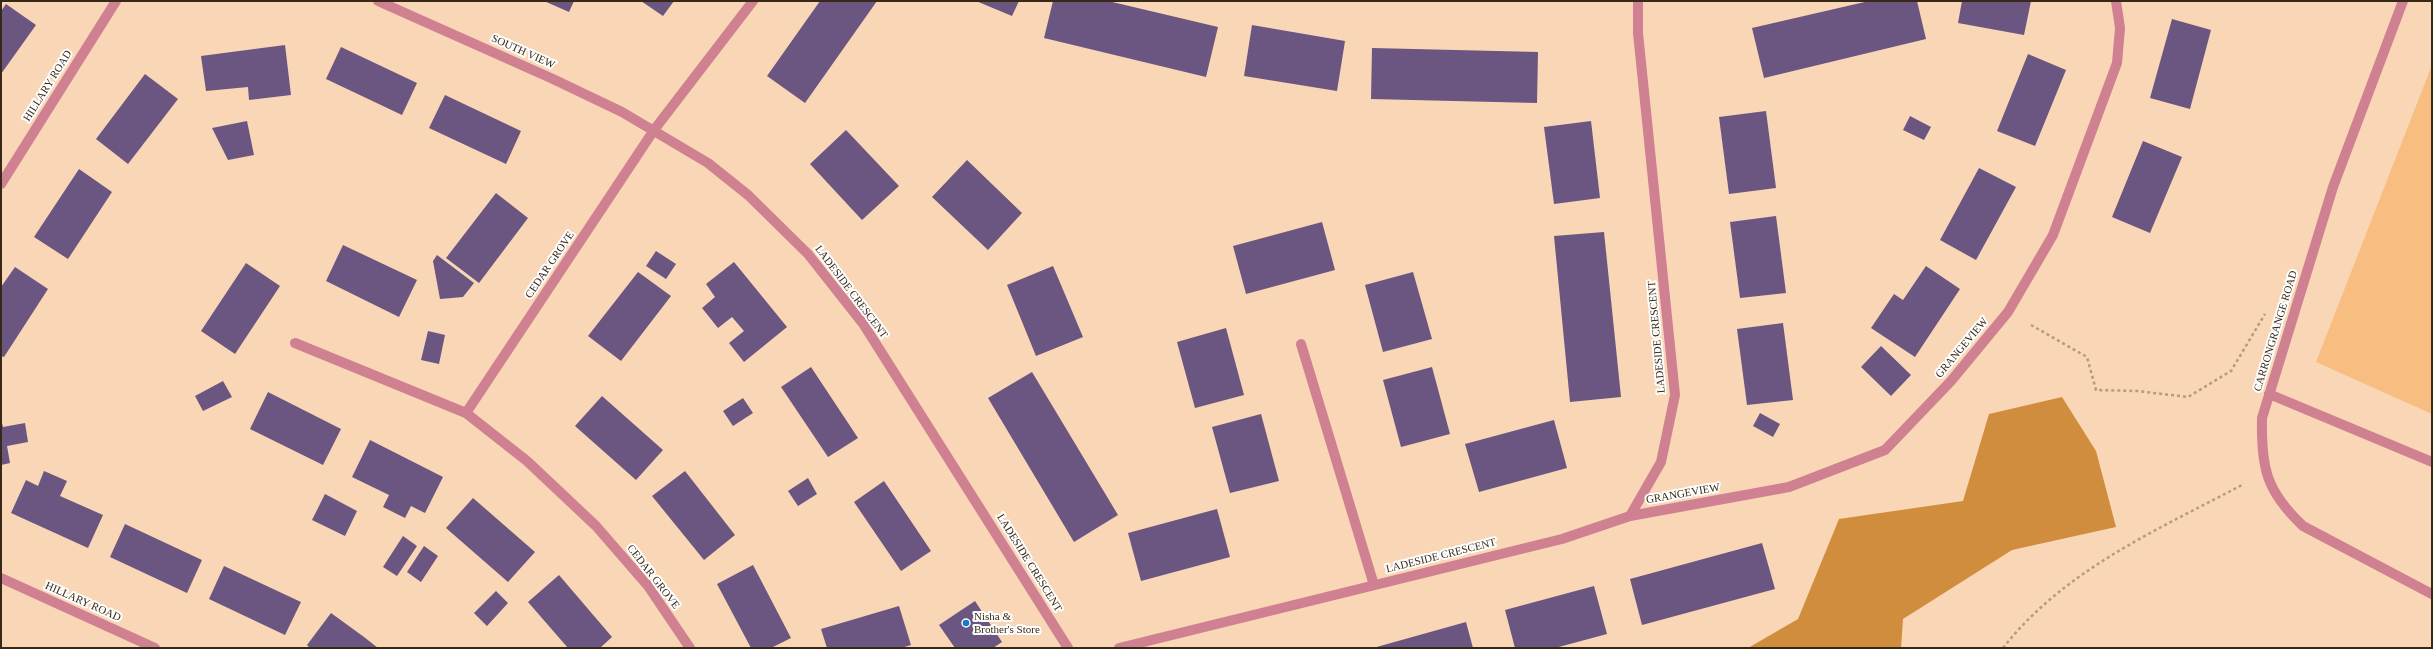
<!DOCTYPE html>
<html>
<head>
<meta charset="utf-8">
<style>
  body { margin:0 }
  #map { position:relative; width:2433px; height:649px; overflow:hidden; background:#f9d6b5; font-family:Georgia,serif }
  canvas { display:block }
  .frame { position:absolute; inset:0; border:2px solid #382817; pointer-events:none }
</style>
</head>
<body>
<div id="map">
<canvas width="2433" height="649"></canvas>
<div class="frame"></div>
</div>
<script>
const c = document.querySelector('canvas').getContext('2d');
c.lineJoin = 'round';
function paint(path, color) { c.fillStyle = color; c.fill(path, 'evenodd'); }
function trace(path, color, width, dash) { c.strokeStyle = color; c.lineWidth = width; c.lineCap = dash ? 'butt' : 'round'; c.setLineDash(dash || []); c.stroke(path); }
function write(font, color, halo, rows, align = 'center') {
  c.font = font + ' Georgia,serif'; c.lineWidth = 4; c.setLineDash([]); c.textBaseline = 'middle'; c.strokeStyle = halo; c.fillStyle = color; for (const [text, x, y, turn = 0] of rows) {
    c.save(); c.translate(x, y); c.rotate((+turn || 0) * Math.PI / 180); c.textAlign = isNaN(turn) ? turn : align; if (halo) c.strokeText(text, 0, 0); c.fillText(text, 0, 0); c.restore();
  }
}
paint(new Path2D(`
  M2432,65V414L2316,362Z`), '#f8be81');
paint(new Path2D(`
  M2062,397L2096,451L2116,527L2012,550L1903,619L1901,648H1748L1798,619L1839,519L1963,501L1989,414Z`), '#d18d3e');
paint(new Path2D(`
  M544,1H574L569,12Z
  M641,1H674L663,16Z
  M820,1H877L805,103L767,76Z
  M976,1H1019L1012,16Z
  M1053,1H1108L1218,27L1206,77L1044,38Z
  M1869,1H1917L1926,39L1764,78L1752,28Z
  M1962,1H2031L2024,35L1958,23Z
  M6,4L36,25L1,74V11Z
  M2172,19L2211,30L2190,109L2150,98Z
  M1252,25L1345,41L1337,91L1244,76Z
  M285,45L291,95L249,100L248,87L206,91L201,56Z
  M341,47L417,83L402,115L326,79Z
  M1372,48L1538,52L1537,103L1371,99Z
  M2028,54L2066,70L2035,146L1997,131Z
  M145,74L178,99L128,164L96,139Z
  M445,95L521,131L506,164L429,128Z
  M1766,111L1776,188L1729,194L1719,117Z
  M1910,116L1931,127L1924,140L1903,130Z
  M247,121L254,155L228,160L212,128Z
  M1591,121L1600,198L1554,204L1544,127Z
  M846,130L899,186L862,220L810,164Z
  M2143,141L2182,157L2150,233L2112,217Z
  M967,160L1022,213L988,250L932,197Z
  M1979,168L2016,187L1976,260L1940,240Z
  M79,169L112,192L68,259L34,237Z
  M496,193L528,218L479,283L446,258Z
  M1776,216L1786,293L1740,298L1730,222Z
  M1322,222L1335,270L1246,294L1233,246Z
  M1604,232L1621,397L1570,402L1554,236Z
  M343,245L417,280L399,317L326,281Z
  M656,251L676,264L666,279L646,266Z
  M437,255L474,283L463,297L440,299L433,261Z
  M734,262L787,327L744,362L729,343L744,331L732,317L718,328L702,308L715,297L706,284Z
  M246,263L280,286L235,354L201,331Z
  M1053,266L1083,337L1036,356L1007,285Z
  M1926,266L1960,289L1915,357L1871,328L1894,294L1903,300Z
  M15,267L48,289L4,357L1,356V287Z
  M638,272L671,296L621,361L588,336Z
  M1413,272L1432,339L1383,352L1365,285Z
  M1783,323L1793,400L1747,405L1737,329Z
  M1226,328L1244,395L1195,408L1177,342Z
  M428,331L445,335L439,364L421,360Z
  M1881,346L1911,375L1891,396L1861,367Z
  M811,367L858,438L828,457L781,387Z
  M1432,367L1450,434L1401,447L1383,380Z
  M1032,372L1118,515L1074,542L988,398Z
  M223,381L232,397L203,411L195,396Z
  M268,392L341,429L323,465L250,429Z
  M602,396L663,450L636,480L575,426Z
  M743,398L753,413L733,426L723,411Z
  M1760,413L1780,424L1773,437L1753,426Z
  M1261,414L1279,481L1230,493L1212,427Z
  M1,419L3,427L25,423L28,442L7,446L10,463L1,465Z
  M1554,420L1567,468L1479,492L1465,444Z
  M370,440L443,477L425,513L411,506L405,518L383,507L389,495L352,477Z
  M44,471L67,481L60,496L103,515L88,548L11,513L26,480L38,486Z
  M685,471L735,535L704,560L652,496Z
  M808,478L817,494L798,506L788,491Z
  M884,481L931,551L901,571L854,502Z
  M325,494L357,511L345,536L312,520Z
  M473,498L535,552L508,582L446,528Z
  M1217,509L1230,557L1141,581L1128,533Z
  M125,524L202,560L187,593L110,557Z
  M403,536L417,546L397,576L383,567Z
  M1762,543L1775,589L1642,625L1630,579Z
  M424,546L438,556L421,582L407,572Z
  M753,565L791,638L771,648H751L717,584Z
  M224,566L301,602L285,635L209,599Z
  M559,575L612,637L600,648H568L528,602Z
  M1594,586L1607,634L1555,648H1515L1505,610Z
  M496,591L508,603L487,626L474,613Z
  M975,601L1002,642L993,648H955L939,625Z
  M899,606L911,645L901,648H827L821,629Z
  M331,613L364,637L378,648H310L307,645Z
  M1466,622L1473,648H1373Z`), '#6b5581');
trace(new Path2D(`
  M2031,325L2087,357L2096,390L2137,391L2188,397L2231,371L2265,314
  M2003,648C2064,570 2157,530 2242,485`), '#b79a7f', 2.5, [3, 3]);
trace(new Path2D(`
  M378,1L553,79L622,112L708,163L748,195L808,254L864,325L1068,648
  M2403,1L2333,187L2262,418C2261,468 2266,491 2303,526L2432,594
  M1,184L116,1
  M295,343L466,413L527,461L596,526L648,586L690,648
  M1301,344L1374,585
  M2269,394L2432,462
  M466,413L654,130L753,1
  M1630,516L1789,487L1885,450L1951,381L2008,312L2053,235L2117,63L2120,28L2116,1
  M1,578L155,648
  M1119,648L1562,539L1630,516L1661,462L1675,395L1638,33V1`), '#cf8191', 10);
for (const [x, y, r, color] of [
  [966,623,4,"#107cc6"]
]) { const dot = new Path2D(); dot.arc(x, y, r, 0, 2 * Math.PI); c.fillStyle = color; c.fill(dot); trace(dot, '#fefefe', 1.5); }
write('11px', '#382817', '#fefefe', [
  ["SOUTH VIEW",523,52,24],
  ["HILLARY ROAD",48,86,-58],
  ["CEDAR GROVE",550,265,-56],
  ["LADESIDE CRESCENT",851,292,53],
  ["CARRONGRANGE ROAD",2276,331,-73],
  ["LADESIDE CRESCENT",1657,337,-95],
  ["GRANGEVIEW",1962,348,-50],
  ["GRANGEVIEW",1683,494,-10],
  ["LADESIDE CRESCENT",1441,556,-14],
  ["LADESIDE CRESCENT",1029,563,58],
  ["CEDAR GROVE",653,577,52],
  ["HILLARY ROAD",83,602,24]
]);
write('11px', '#382817', '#fefefe', [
  ["Nisha &",974,617],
  ["Brother's Store",974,630]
], 'left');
</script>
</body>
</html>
